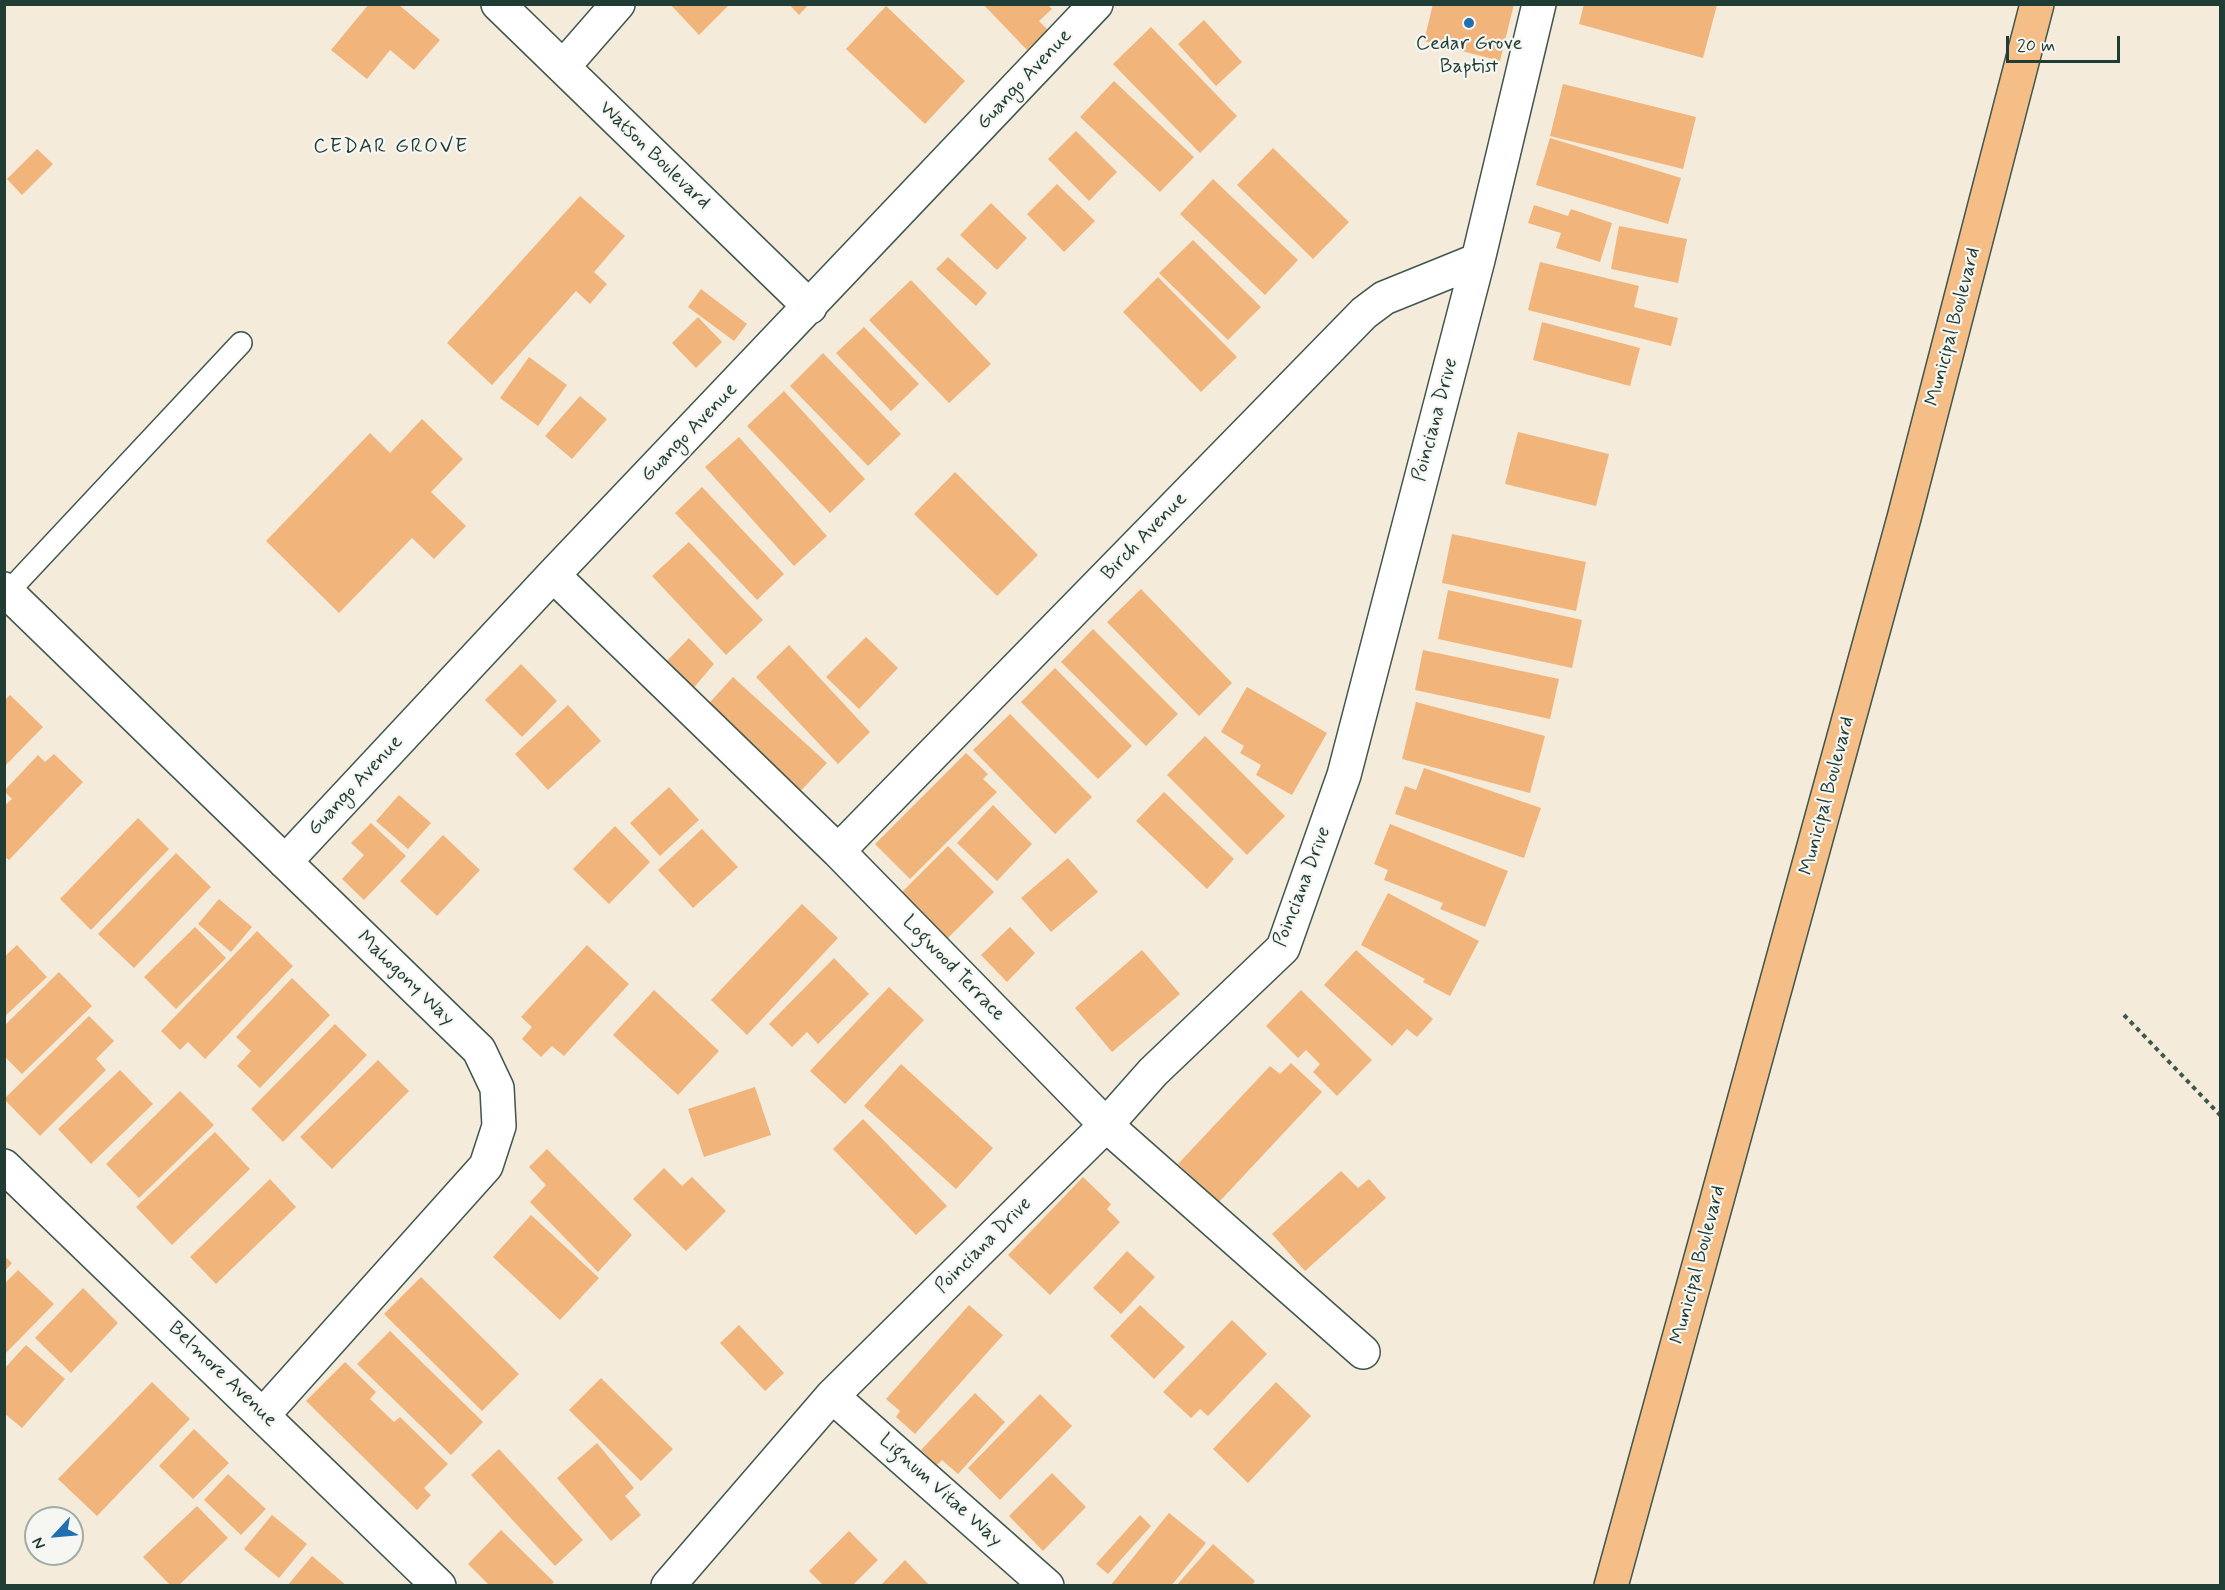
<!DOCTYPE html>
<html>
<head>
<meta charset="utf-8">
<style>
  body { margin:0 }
  #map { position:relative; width:2225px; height:1590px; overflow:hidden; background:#f4ebdb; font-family:Mynerve,sans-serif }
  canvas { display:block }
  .frame { position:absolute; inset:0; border:6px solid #1f3d34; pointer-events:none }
  .north { position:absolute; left:24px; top:1506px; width:60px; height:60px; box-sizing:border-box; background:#f6f6f2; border:2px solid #a0aca6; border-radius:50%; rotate:244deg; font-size:16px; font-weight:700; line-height:24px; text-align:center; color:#1f3d34 }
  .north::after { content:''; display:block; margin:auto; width:21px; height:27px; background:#1f6fb2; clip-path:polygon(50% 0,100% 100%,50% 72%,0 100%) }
  .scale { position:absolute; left:2006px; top:36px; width:114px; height:27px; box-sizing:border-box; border:3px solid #1f3d34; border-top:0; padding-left:8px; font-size:18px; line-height:21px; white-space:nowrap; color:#1f3d34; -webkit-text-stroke:4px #f6f6f2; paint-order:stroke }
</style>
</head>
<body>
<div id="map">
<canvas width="2225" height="1590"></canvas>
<div class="frame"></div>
<div class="north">N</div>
<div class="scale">20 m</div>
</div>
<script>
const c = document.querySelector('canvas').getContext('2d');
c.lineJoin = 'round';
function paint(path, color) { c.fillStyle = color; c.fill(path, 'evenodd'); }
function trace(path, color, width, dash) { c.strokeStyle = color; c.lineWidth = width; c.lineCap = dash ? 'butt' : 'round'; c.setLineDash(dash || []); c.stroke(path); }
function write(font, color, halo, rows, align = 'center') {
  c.font = font + ' Mynerve,sans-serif'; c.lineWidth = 4.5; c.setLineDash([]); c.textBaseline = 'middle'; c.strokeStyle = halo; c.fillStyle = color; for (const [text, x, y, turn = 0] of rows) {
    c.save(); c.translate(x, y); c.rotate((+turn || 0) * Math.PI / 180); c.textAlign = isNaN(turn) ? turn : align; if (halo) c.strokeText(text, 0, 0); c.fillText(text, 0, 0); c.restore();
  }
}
paint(new Path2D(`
  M369,4H398L440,40L414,70L390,50L367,79L331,50Z
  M670,4H730L699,35Z
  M789,4H809L799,15Z
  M983,4H1047L1052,9L1039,21L1048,30L1027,50Z
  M1433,4H1514L1500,61L1424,41Z
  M1584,4H1716L1717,5L1703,58L1579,24Z
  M886,6L965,81L925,124L846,49Z
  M1204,20L1242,62L1216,86L1178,44Z
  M1151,27L1237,116L1200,153L1113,64Z
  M1114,81L1194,157L1160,192L1080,117Z
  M1563,84L1696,117L1683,169L1550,136Z
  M1076,131L1117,172L1089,201L1048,159Z
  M1550,138L1681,178L1668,224L1536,185Z
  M1273,148L1349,222L1313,259L1237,185Z
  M37,149L53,164L22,195L7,179Z
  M1213,179L1298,260L1265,295L1180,214Z
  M1057,184L1095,221L1064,252L1027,214Z
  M580,196L625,236L594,272L607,284L590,304L576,291L492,385L447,343Z
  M991,203L1027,238L997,270L960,235Z
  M1534,205L1568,216L1571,209L1612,223L1600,262L1556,248L1561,233L1528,223Z
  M1619,226L1687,239L1678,283L1611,269Z
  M1193,240L1261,307L1228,340L1159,273Z
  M948,257L987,293L976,306L936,269Z
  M1540,262L1639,286L1634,307L1678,318L1671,346L1528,310Z
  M1158,277L1237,357L1201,392L1123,312Z
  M911,280L991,364L949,403L869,320Z
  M701,289L747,324L734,341L688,307Z
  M698,317L722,342L696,368L672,343Z
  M1542,322L1640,348L1630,386L1533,360Z
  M864,327L919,384L891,411L836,353Z
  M823,353L901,434L868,466L790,386Z
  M529,357L567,385L538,426L500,398Z
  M784,391L865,479L830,513L747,426Z
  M580,396L607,419L572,459L545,436Z
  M422,419L463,459L431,492L466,526L434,559L412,538L339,613L266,541L370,433L390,453Z
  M1518,432L1609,454L1596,506L1505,484Z
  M739,437L827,536L794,566L705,467Z
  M955,472L1038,555L997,596L914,514Z
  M702,487L784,574L757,600L675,513Z
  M1452,534L1586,562L1576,611L1442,583Z
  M689,542L763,620L726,655L652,576Z
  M1141,589L1232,683L1199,716L1107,622Z
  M1448,590L1582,620L1572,668L1438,639Z
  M1093,629L1178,714L1146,746L1061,662Z
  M866,637L898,668L859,709L826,677Z
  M689,638L714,664L690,692L663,665Z
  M789,645L870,732L838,764L756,677Z
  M1423,650L1559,679L1550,719L1415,690Z
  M521,664L557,701L522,737L485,700Z
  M1055,668L1132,746L1098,779L1021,702Z
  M733,677L827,763L794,798L701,712Z
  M1247,687L1327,733L1292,795L1256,775L1261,765L1240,753L1244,746L1221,732Z
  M10,695L43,727L4,767V701Z
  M1416,702L1545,736L1530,793L1402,759Z
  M568,705L601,741L548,790L515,754Z
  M1010,714L1092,797L1055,834L973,750Z
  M1205,736L1285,816L1247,855L1167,775Z
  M966,753L988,774L983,779L997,792L910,879L875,844Z
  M54,754L83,782L9,860L4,856V806L12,799L4,791L38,755L45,762Z
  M1424,768L1541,808L1524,858L1395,814L1405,786L1416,790Z
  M669,787L699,820L660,856L630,823Z
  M1164,792L1234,859L1207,889L1136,821Z
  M399,795L431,823L408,849L376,821Z
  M993,805L1032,844L997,881L957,843Z
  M138,818L169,849L91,930L60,899Z
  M371,823L406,856L364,900L342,879L364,855L351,843Z
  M1390,824L1508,871L1485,927L1440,909L1443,903L1384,880L1388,870L1374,864Z
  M615,826L650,862L609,904L573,869Z
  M702,829L738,867L693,908L658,870Z
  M443,835L480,870L437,916L400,881Z
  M948,846L994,892L943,943L898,896Z
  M176,853L211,887L134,968L98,934Z
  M1068,858L1098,892L1051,932L1021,898Z
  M1388,893L1479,941L1450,996L1423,982L1425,979L1361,945Z
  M219,899L252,927L231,952L198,924Z
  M802,904L838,938L747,1035L711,1000Z
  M195,927L226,958L176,1009L144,977Z
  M1010,927L1035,953L1007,982L981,955Z
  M257,931L293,966L205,1059L188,1042L180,1050L161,1031Z
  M17,945L47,977L4,1017V957Z
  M587,945L629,984L564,1056L552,1046L541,1057L522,1039L532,1027L521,1017Z
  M1142,950L1180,994L1112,1052L1075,1008Z
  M1356,950L1433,1019L1417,1037L1407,1029L1392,1046L1324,985Z
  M834,958L869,994L818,1044L807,1032L792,1047L769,1024Z
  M59,972L92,1006L22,1074L4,1056V1026Z
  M292,978L330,1015L260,1088L237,1066L251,1051L236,1037Z
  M889,987L924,1020L845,1104L810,1071Z
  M654,990L719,1051L678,1095L613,1035Z
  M1301,990L1372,1060L1337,1096L1313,1072L1320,1064L1306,1050L1298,1058L1266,1026Z
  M89,1016L114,1041L96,1059L106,1070L40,1136L4,1099Z
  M335,1024L367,1055L283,1142L251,1109Z
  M378,1060L409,1091L332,1169L300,1137Z
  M1291,1063L1322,1092L1219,1202L1178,1164L1270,1066L1280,1074Z
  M901,1064L993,1148L956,1189L864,1106Z
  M120,1070L153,1104L91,1164L58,1129Z
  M755,1087L771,1135L704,1157L688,1109Z
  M180,1091L214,1125L139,1198L106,1164Z
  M863,1119L947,1206L916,1235L833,1149Z
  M215,1132L250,1169L172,1245L136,1207Z
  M547,1149L632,1235L598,1272L530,1202L546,1185L529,1167Z
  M664,1168L682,1186L692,1177L726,1211L686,1251L633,1199Z
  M1341,1171L1358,1188L1369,1179L1386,1198L1305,1271L1272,1234Z
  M1083,1177L1111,1204L1107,1209L1120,1222L1050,1295L1008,1255Z
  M270,1179L296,1207L216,1284L190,1257Z
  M531,1215L599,1278L560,1320L493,1257Z
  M1127,1251L1155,1277L1121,1314L1093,1288Z
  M4,1256L12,1263L4,1272Z
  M18,1270L54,1304L4,1355V1284Z
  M421,1277L519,1374L482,1411L384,1314Z
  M83,1288L118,1323L71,1373L35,1338Z
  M969,1305L1003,1335L915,1434L896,1417L900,1411L886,1399Z
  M1140,1305L1185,1347L1154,1379L1110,1336Z
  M1232,1320L1267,1354L1208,1416L1200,1409L1191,1418L1163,1392Z
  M739,1325L784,1373L765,1391L720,1343Z
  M390,1331L483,1422L451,1455L357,1364Z
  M26,1345L65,1379L22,1428L4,1413V1369Z
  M345,1362L376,1392L370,1399L394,1422L400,1417L448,1464L424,1488L431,1495L417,1510L306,1401Z
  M601,1378L673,1449L641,1481L569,1410Z
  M152,1382L190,1419L97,1516L58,1479Z
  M1276,1382L1311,1416L1248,1483L1213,1449Z
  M975,1393L1005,1422L958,1474L942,1460L937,1465L921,1450Z
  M1040,1394L1072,1426L1000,1500L968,1468Z
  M194,1429L229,1463L193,1499L159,1466Z
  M597,1443L634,1488L625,1496L641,1515L611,1541L557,1478Z
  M499,1449L583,1540L555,1566L471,1475Z
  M1052,1473L1086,1507L1043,1551L1009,1516Z
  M228,1474L266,1509L241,1535L204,1500Z
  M197,1506L228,1538L178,1586H171L143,1557Z
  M1169,1513L1206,1543L1171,1586H1110Z
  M272,1515L307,1544L279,1578L244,1549Z
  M1140,1515L1151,1526L1108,1574L1096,1564Z
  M501,1530L554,1582L550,1586H490L468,1564Z
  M849,1531L878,1560L852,1586H824L809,1571Z
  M1213,1544L1255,1581L1251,1586H1176Z
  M312,1556L347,1586H287Z
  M905,1560L930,1586H880Z`), '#f1b57c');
const lane = new Path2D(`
  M8,592L241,343`);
const street = new Path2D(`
  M498,4L810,307
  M563,67L618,4
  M553,575L838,851L1106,1125L1363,1352
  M4,589L479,1050L497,1088L499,1126L486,1166L263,1415
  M838,851L1364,313L1384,298L1478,260
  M285,862L553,575L1096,4
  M4,1166L439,1586
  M832,1396L1047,1586
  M668,1586L832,1396L1106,1125L1153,1072L1283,948L1344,775L1478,260L1539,4`);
const primary = new Path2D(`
  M1611,1586L1904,518L2037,4`);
trace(lane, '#3f574d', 24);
trace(street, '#3f574d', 36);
trace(primary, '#3f574d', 36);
trace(new Path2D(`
  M2124,1015L2220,1115`), '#3f574d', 4, [4.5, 4.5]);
trace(lane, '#fff', 21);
trace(street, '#fff', 33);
trace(primary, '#f6be87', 33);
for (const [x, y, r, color] of [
  [1469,23,6,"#1f6fb2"]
]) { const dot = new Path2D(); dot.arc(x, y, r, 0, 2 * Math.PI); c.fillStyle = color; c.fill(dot); trace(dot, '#f6f6f2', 2); }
write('20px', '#1f3d34', '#f6f6f2', [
  ["Cedar Grove",1469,45],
  ["Baptist",1469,68]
]);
write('20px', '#1f3d34', '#f6f6f2', [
  ["Guango Avenue",1025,80,-47],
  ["Watson Boulevard",654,156,44],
  ["Municipal Boulevard",1954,327,-75],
  ["Poinciana Drive",1436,420,-75],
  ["Guango Avenue",690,433,-46],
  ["Birch Avenue",1145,537,-46],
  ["Guango Avenue",356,786,-47],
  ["Municipal Boulevard",1828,796,-75],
  ["Poinciana Drive",1303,887,-69],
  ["Logwood Terrace",953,969,46],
  ["Mahogony Way",405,979,44],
  ["Poinciana Drive",984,1246,-45],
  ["Municipal Boulevard",1699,1265,-75],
  ["Belmore Avenue",222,1375,44],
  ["Lignum Vitae Way",940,1491,42]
]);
c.letterSpacing = '1.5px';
write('21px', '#1f3d34', '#f6f6f2', [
  ["CEDAR GROVE",391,148]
]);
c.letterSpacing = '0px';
</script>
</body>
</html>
